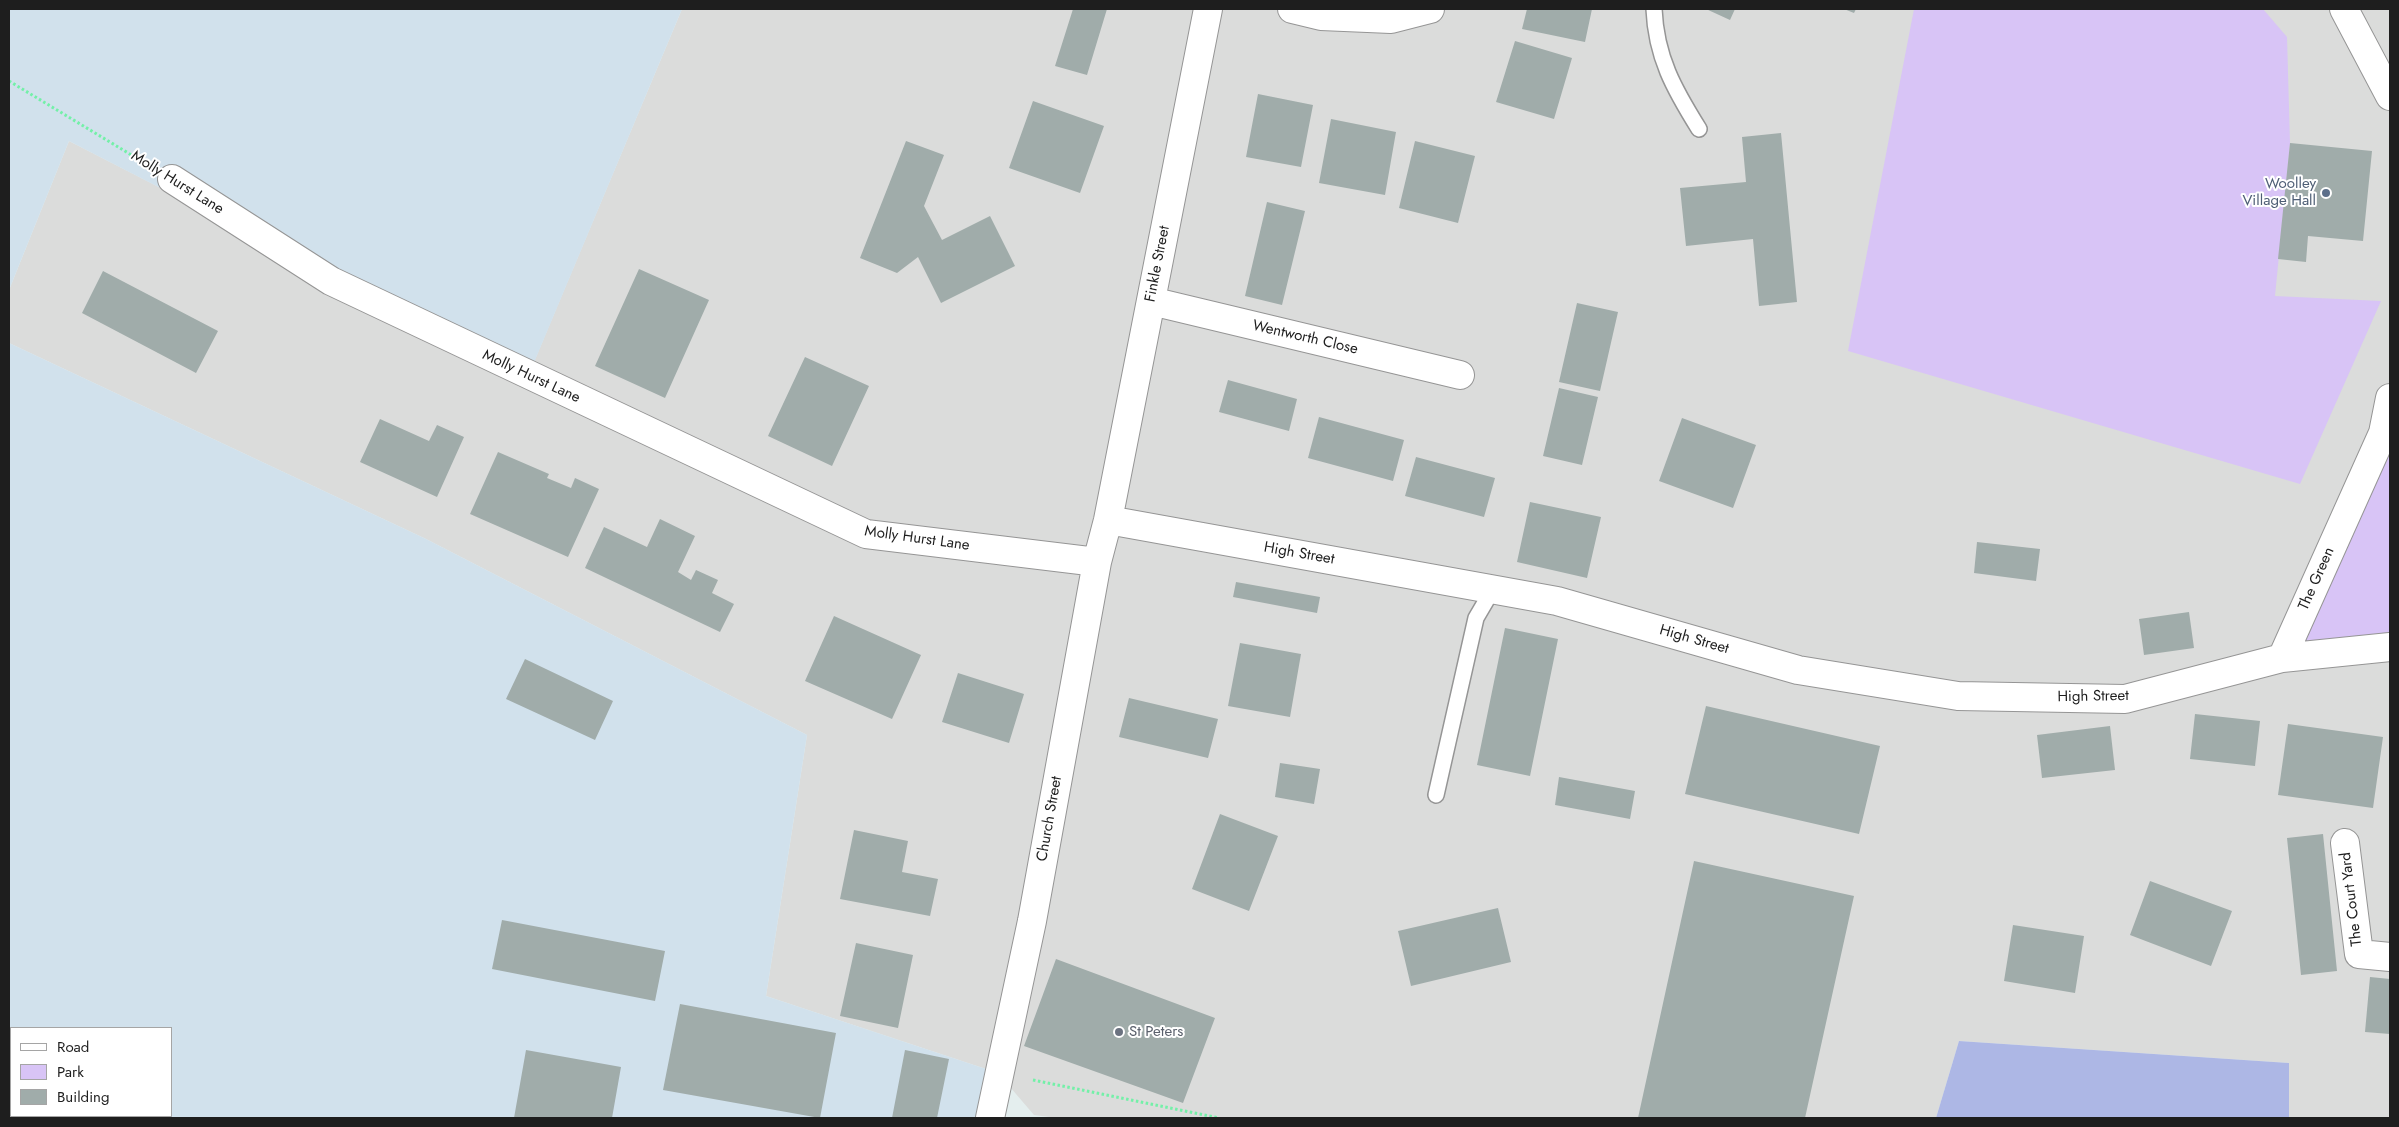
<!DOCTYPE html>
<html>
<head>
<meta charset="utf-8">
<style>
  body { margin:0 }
  #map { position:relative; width:2399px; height:1127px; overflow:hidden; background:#e4eeee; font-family:Jost,sans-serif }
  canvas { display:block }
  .frame { position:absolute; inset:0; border:10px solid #1e1e1e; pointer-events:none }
  .legend { position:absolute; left:10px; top:1027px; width:162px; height:90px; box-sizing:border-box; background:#fff; border:1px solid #a5a5a5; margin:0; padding:6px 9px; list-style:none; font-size:15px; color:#1e1e1e }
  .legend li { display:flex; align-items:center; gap:10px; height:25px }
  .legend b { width:25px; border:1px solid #a5a5a5 }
</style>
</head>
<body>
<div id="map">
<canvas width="2399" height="1127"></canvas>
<div class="frame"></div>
<ul class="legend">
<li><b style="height:6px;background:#fff"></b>Road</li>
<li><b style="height:14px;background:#d8c4f6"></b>Park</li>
<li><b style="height:14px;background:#a0acaa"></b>Building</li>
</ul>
</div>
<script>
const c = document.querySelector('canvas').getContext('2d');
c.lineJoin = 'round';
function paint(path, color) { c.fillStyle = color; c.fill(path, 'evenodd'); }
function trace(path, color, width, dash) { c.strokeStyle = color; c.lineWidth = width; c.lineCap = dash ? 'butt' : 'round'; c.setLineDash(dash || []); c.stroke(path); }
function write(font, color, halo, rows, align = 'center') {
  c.font = font + ' Jost,sans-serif'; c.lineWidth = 4; c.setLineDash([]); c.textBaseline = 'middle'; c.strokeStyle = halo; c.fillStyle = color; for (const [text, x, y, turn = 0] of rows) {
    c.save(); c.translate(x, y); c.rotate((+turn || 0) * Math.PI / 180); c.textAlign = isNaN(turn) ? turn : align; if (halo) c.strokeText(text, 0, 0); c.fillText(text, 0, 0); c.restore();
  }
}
paint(new Path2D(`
  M682,9H2390V1118H2289V1063L1959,1041L1936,1118H1057L1034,1115L998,1073L766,996L807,735L426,539L9,343V290L69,141L528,376Z`), '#dbdcdb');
paint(new Path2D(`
  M9,9H682L528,377L69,141L9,290Z
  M9,343L426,539L807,735L766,996L998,1073L990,1118H9ZM11,1028H171V1116H11Z`), '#d1e1ec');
paint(new Path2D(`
  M1959,1041L2289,1063V1118H1936Z`), '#adb7e5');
paint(new Path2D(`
  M1914,9H2263L2287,37L2290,143L2275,296L2381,301L2300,484L1848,351Z
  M2390,398V647L2282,658Z`), '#d8c4f6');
paint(new Path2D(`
  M1073,9H1107L1087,75L1055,66Z
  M1527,9H1592L1585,42L1522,29Z
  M1706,9H1735L1730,20Z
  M1844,9H1856L1854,13Z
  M1515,41L1572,58L1554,119L1496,102Z
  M1258,94L1313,105L1301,167L1246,157Z
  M1033,101L1104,126L1080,193L1009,168Z
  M1331,119L1396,132L1385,195L1319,183Z
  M1781,133L1797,302L1759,306L1753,239L1686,246L1680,188L1746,182L1742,137Z
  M906,141L944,155L924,206L942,240L990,216L1015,266L941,303L918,257L897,273L860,258Z
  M1415,141L1475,156L1458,223L1399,208Z
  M2290,143L2372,151L2363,241L2308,236L2306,262L2278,259Z
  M1267,202L1305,211L1282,305L1245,296Z
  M639,269L709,300L665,398L595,366Z
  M103,271L218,331L196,373L82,313Z
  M1577,303L1618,312L1600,391L1559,382Z
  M805,357L869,386L832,466L768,436Z
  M1228,380L1297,399L1289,431L1219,412Z
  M1559,388L1598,397L1582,465L1543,456Z
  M1319,417L1404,440L1393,481L1308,458Z
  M1682,418L1756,445L1733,508L1659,481Z
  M380,419L429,441L437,425L464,437L437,497L360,462Z
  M498,452L549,474L547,478L571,488L575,478L599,489L568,557L470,514Z
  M1416,457L1495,478L1484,517L1405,496Z
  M1530,502L1601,517L1587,578L1517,562Z
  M660,519L695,536L678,572L691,580L696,570L718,580L712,593L734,604L720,632L585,568L604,527L647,547Z
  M1977,542L2040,549L2036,581L1974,573Z
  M1236,582L1320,597L1317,613L1233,597Z
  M2189,612L2194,648L2144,655L2139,619Z
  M834,616L921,655L892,719L805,681Z
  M1505,628L1558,639L1530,776L1477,765Z
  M1240,643L1301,654L1290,717L1228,706Z
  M525,659L613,701L595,740L506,699Z
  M958,673L1024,694L1009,743L942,722Z
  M1129,698L1218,719L1208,758L1119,737Z
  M1706,706L1880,746L1859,834L1685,794Z
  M2195,714L2260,721L2255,766L2190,759Z
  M2288,724L2383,737L2373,808L2278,795Z
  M2110,726L2115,770L2042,778L2037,735Z
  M1280,763L1320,769L1314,804L1275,797Z
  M1559,777L1635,791L1630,819L1555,805Z
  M1220,814L1278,836L1249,911L1192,889Z
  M854,830L908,841L902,872L938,879L930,916L840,899Z
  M2323,834L2337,971L2301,975L2287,838Z
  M1694,861L1854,896L1805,1118H1638Z
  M2150,881L2232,911L2211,966L2130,935Z
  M1498,908L1511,962L1411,986L1398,931Z
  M502,920L665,951L655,1001L492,969Z
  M2013,925L2084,936L2075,993L2004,981Z
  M856,943L913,955L898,1028L840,1016Z
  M1056,959L1215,1018L1183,1103L1024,1046Z
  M2370,977L2390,979V1034L2365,1032Z
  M680,1004L836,1033L820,1118L663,1090Z
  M526,1050L621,1067L612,1118H514Z
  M905,1050L949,1059L937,1118H892Z`), '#a0acaa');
const service = new Path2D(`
  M1654,9C1656,57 1674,89 1699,129
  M1436,795L1476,618L1493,589`);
const minor = new Path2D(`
  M1292,9L1321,16L1391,19L1430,9
  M172,179L331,281L866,534L1097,562
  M1151,301L1460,375
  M1108,520L1557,601L1798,670L1958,696L2125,699L2282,658L2390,647
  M2282,658L2383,433L2390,398
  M2345,843L2359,954L2390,957
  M990,1118L1032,921L1097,562L1108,520L1208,9`);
const tertiary = new Path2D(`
  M2344,9L2390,96`);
trace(service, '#959595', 18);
trace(minor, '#959595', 30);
trace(tertiary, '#959595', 30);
trace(new Path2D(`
  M9,81L143,162
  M1033,1080L1219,1118`), '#73f0a8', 3, [2.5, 2.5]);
trace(service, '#fff', 15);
trace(minor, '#fff', 28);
trace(tertiary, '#fff', 28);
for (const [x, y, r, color] of [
  [2326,193,5,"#5c6f8a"],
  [1119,1032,5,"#6b7280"]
]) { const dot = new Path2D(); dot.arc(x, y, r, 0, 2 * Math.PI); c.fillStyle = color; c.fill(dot); trace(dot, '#fff', 2); }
write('15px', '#1e1e1e', '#fff', [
  ["Molly Hurst Lane",177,183,32],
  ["Finkle Street",1158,264,-79],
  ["Wentworth Close",1305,338,13],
  ["Molly Hurst Lane",531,377,25],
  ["Molly Hurst Lane",917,539,8],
  ["High Street",1299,554,10],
  ["The Green",2317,579,-66],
  ["High Street",1694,640,16],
  ["High Street",2093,697,-1],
  ["Church Street",1050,819,-80],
  ["The Court Yard",2352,899,-97]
]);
write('15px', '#4e5e75', '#fff', [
  ["Woolley",2316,184],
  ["Village Hall",2316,201]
], 'right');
write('15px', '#5b616d', '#fff', [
  ["St Peters",1129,1032]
], 'left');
</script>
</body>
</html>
